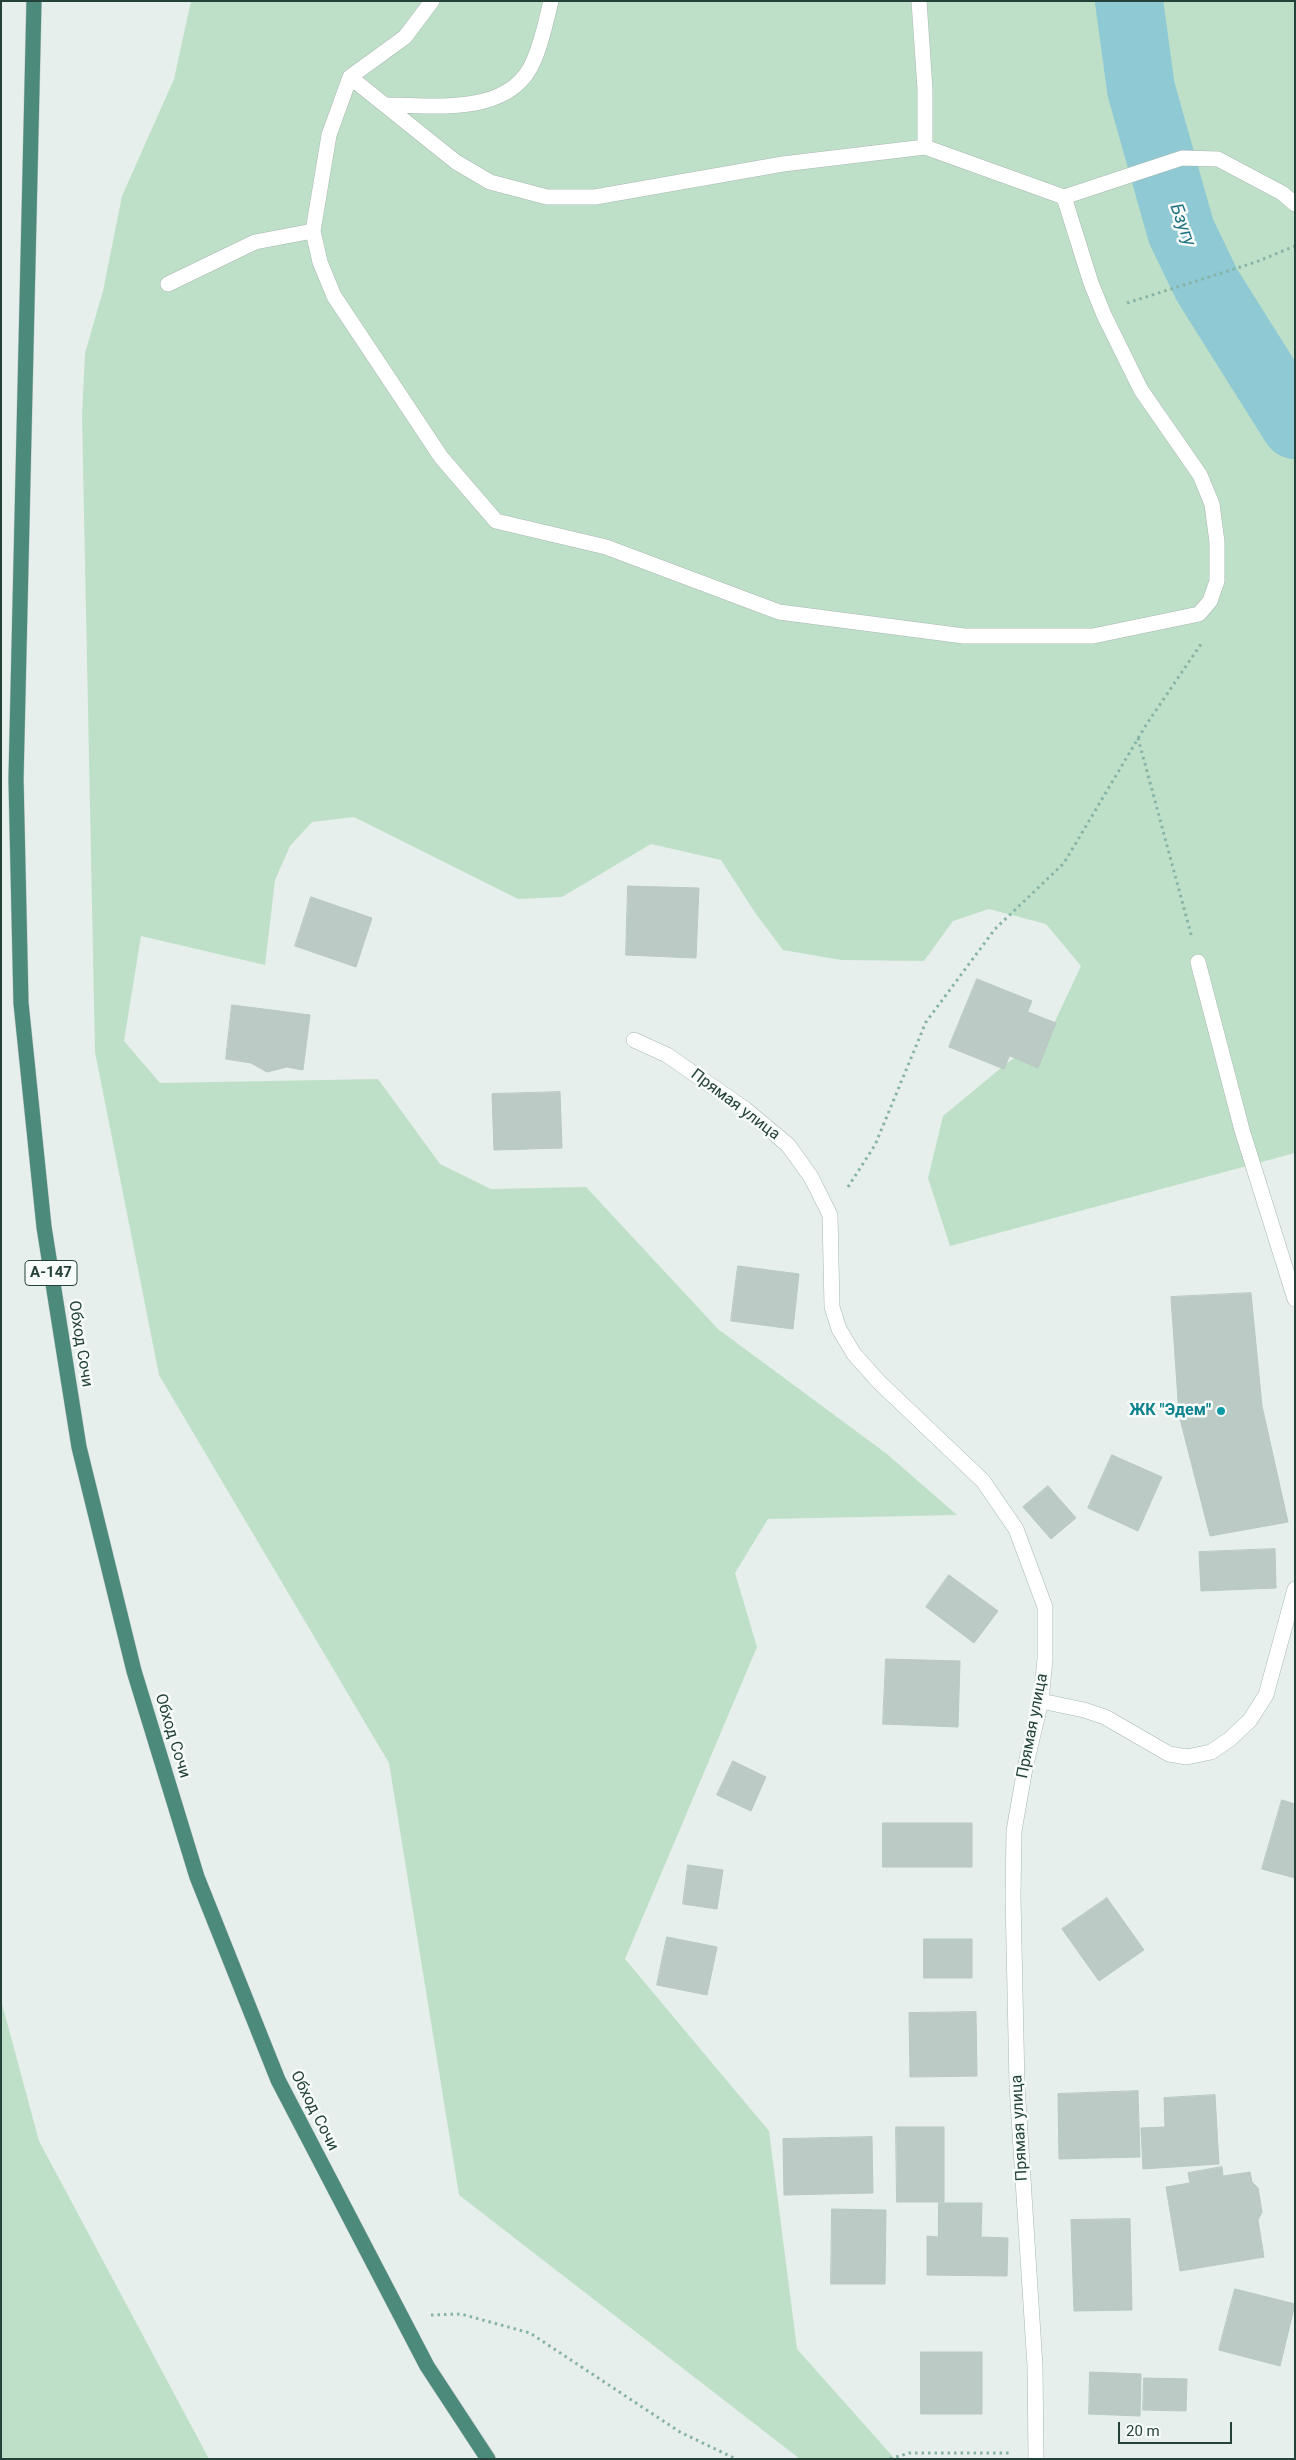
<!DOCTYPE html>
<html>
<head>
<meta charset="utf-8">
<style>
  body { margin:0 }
  #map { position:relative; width:1296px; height:2460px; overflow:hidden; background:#e6efeb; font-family:Roboto,sans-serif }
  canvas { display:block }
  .frame { position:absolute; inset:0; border:2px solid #24423a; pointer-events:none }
  .scale { position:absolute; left:1118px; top:2422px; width:114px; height:22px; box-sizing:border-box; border:2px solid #24423a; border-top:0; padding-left:6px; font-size:15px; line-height:18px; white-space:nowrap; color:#24423a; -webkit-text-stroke:4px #f7fbf9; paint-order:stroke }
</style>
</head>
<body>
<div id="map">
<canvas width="1296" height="2460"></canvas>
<div class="frame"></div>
<div class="scale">20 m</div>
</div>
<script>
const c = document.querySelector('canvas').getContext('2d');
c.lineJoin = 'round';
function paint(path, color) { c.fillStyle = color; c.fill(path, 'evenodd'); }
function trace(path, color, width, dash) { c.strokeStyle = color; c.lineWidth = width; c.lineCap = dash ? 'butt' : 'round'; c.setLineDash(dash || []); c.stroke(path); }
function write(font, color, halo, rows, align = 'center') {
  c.font = font + ' Roboto,sans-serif'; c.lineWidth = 5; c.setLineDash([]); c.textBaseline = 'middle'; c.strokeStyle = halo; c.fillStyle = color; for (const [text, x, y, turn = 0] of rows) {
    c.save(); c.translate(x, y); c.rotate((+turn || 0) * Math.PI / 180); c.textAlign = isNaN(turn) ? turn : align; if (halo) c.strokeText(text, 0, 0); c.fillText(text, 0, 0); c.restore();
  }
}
paint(new Path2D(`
  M191,1H1295V1153L950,1246L928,1178L943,1116L1007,1063L1049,1034L1081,966L1046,924L989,909L953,921L924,961L841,960L783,950L756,914L721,860L651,844L562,897L518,899L354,817L312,822L290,846L275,880L265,965L141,936L124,1041L160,1083L378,1079L440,1164L491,1189L586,1187L718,1329L887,1454L957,1515L768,1519L735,1573L757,1647L625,1959L769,2131L797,2349L895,2459H800L459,2195L389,1763L159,1375L95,1052L82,416L85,353L103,291L122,196L174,79Z
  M1,2000L39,2141L209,2459H1Z`), '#bfe0c8');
trace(new Path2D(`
  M1129,1L1141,89L1181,231L1207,285L1295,425`), '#8ec9d4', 68);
const building = new Path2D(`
  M628,886L699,888L696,958L626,955Z
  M311,897L372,918L356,967L295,946Z
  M977,979L1032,1001L1004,1069L949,1047Z
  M232,1005L310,1015L303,1070L287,1067L267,1072L251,1063L226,1059Z
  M1028,1012L1056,1023L1038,1068L1010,1056Z
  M560,1092L562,1148L494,1150L492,1094Z
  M738,1266L799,1274L793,1329L731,1321Z
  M1251,1293L1262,1406L1288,1522L1210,1536L1179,1415L1171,1297Z
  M1112,1455L1162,1477L1138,1531L1088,1508Z
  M1048,1486L1076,1518L1051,1539L1023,1507Z
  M1275,1549L1276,1588L1201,1591L1199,1552Z
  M949,1575L998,1611L974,1643L926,1607Z
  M886,1659L960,1661L958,1727L883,1724Z
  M733,1761L766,1777L751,1811L717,1795Z
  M1282,1800L1295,1804V1878L1262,1869Z
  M883,1823H972V1867H883Z
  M688,1865L723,1870L717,1909L683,1904Z
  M1107,1898L1144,1950L1099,1981L1062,1929Z
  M667,1937L717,1947L707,1995L657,1985Z
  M924,1939H972V1978H924Z
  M976,2012L977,2076L910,2077L909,2013Z
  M1138,2091L1140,2157L1059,2159L1058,2094Z
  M1215,2095L1219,2164L1143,2169L1141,2128L1165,2127L1164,2098Z
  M896,2127H944V2202H897Z
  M872,2137L873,2193L784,2195L783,2139Z
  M1222,2167L1223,2176L1250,2172L1252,2182L1258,2188L1262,2212L1258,2220L1264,2257L1180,2271L1166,2187L1190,2183L1188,2173Z
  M939,2203H982L981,2237L1008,2238L1007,2276L927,2275V2236L938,2237Z
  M832,2209L886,2210L885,2284H831Z
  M1130,2219L1132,2310L1074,2311L1071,2220Z
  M1235,2289L1295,2304L1280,2366L1219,2350Z
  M921,2352H982V2414H921Z
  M1090,2372L1141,2374L1140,2416L1089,2414Z
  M1144,2378L1187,2379L1186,2411L1143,2410Z`);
paint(building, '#bbcac4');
trace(building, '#b8c9c2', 1);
const service = new Path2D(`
  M432,1L405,37L350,77L456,162L490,182L547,197H595L783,164L925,147L1064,197L1182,158L1218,159L1282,193L1295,204
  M919,1L925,89V147
  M350,77L329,135L313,231L320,262L334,296L441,457L496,521L606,547L779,612L964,636H1093L1199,614L1210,601L1217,581V542L1212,504L1200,475L1141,390L1104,315L1091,283L1064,197
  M386,105C435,105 511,117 534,60C542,42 546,21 551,1
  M168,284L255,242L313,231
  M1198,962L1242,1130L1295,1299
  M1041,1701L1084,1710L1105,1717L1169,1754L1187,1757L1211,1752L1230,1739L1250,1720L1266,1695L1295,1589`);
const minor = new Path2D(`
  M634,1040L667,1055L745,1109L788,1145L811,1177L830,1215L832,1307L839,1329L854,1354L879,1382L983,1481L1016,1529L1045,1607V1659L1041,1701L1025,1768L1014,1831L1013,1897L1017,2086L1035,2366L1036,2459`);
const trunk = new Path2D(`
  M34,1L16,779L21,1003L44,1227L79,1447L134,1671L197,1877L278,2080L427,2366L488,2459`);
trace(service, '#a8b8b2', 16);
trace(minor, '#a8b8b2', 16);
trace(trunk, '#c2cac8', 16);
trace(new Path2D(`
  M1127,303L1256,262L1295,246
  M1138,738L1192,938
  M848,1187L875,1145L926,1022L995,929L1064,863L1146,725L1203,641
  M431,2315L461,2314L530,2333L680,2432L736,2459
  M890,2459L909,2453H1009`), '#86b3a5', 3, [2.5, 4]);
trace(service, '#fff', 15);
trace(minor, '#fff', 15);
trace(trunk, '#4c8a7c', 15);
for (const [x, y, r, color] of [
  [1221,1411,5,"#0f9aa8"]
]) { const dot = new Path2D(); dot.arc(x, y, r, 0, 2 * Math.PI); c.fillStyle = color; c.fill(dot); trace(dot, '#f7fbf9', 2); }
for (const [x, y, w] of [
  [51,1273,52]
]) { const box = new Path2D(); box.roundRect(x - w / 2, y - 12.5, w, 25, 4); c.fillStyle = '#f7fbf9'; c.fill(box); trace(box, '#24423a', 1); }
write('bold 15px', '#24423a', null, [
  ["А-147",51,1273]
]);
write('16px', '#24423a', '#f7fbf9', [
  ["Прямая улица",735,1105,37],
  ["Обход Сочи",80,1344,81],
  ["Прямая улица",1033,1726,-79],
  ["Обход Сочи",172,1736,73],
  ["Обход Сочи",314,2111,63],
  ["Прямая улица",1020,2128,-93]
]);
write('bold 16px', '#0d838f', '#f7fbf9', [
  ["ЖК \"Эдем\"",1211,1411]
], 'right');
write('italic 18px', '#1c6f80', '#f7fbf9', [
  ["Бзугу",1182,225,70]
]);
</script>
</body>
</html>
